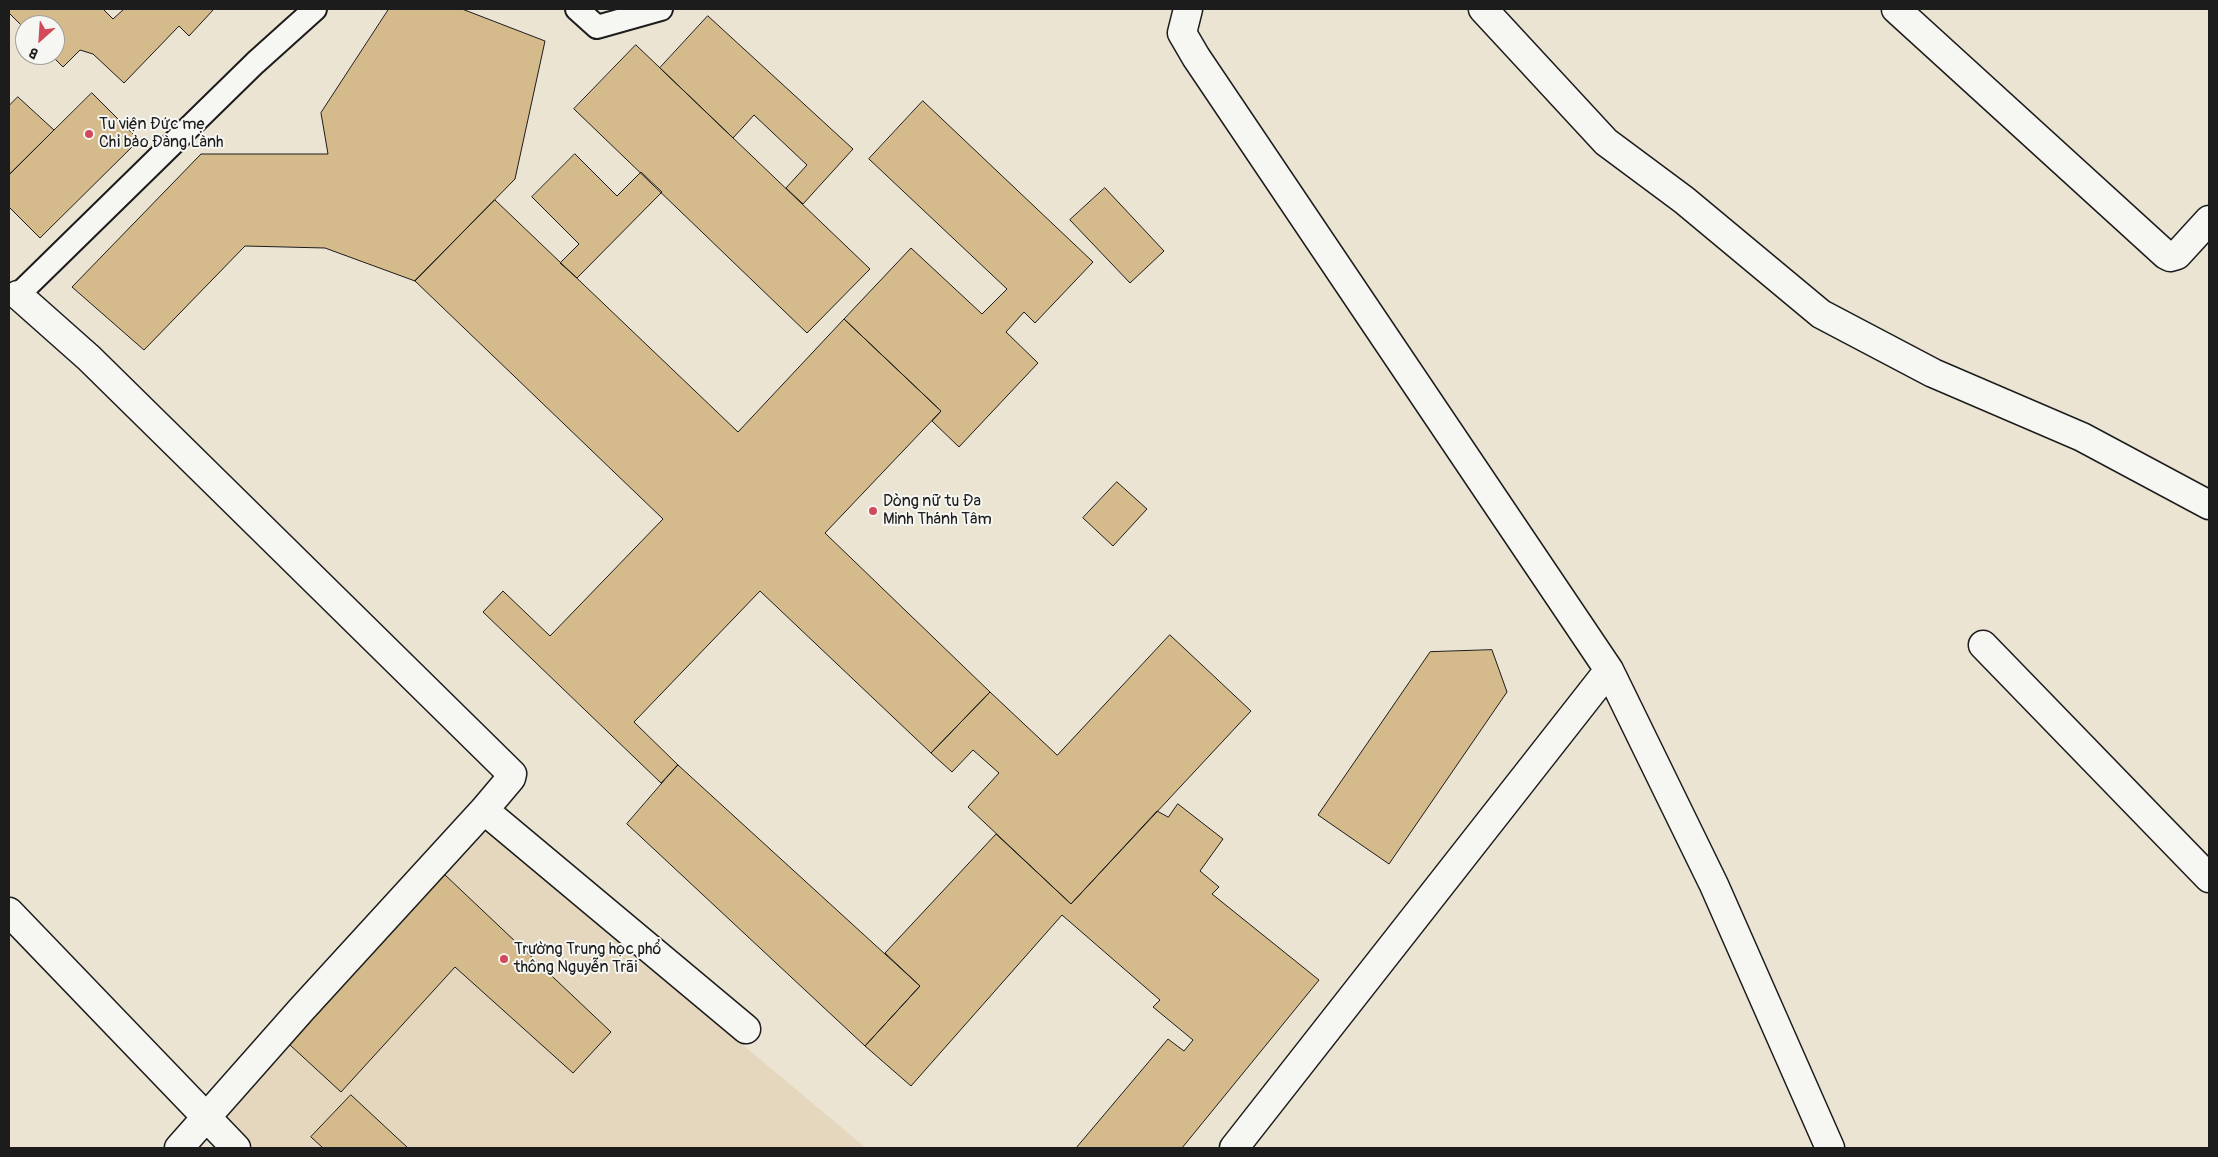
<!DOCTYPE html>
<html>
<head>
<meta charset="utf-8">
<style>
  body { margin:0 }
  #map { position:relative; width:2218px; height:1157px; overflow:hidden; background:#ece4d3; font-family:Pangolin,sans-serif }
  canvas { display:block }
  .frame { position:absolute; inset:0; border:10px solid #1c1c1c; pointer-events:none }
  .north { position:absolute; left:15px; top:15px; width:50px; height:50px; box-sizing:border-box; background:#f6f6f2; border:1px solid #9f9f9c; border-radius:50%; rotate:206deg; font-size:14px; font-weight:700; line-height:20px; text-align:center; color:#1c1c1c }
  .north::after { content:''; display:block; margin:auto; width:18px; height:22px; background:#d1495b; clip-path:polygon(50% 0,100% 100%,50% 72%,0 100%) }
</style>
</head>
<body>
<div id="map">
<canvas width="2218" height="1157"></canvas>
<div class="frame"></div>
<div class="north">B</div>
</div>
<script>
const c = document.querySelector('canvas').getContext('2d');
c.lineJoin = 'round';
function paint(path, color) { c.fillStyle = color; c.fill(path, 'evenodd'); }
function trace(path, color, width, dash) { c.strokeStyle = color; c.lineWidth = width; c.lineCap = dash ? 'butt' : 'round'; c.setLineDash(dash || []); c.stroke(path); }
function write(font, color, halo, rows, align = 'center') {
  c.font = font + ' Pangolin,sans-serif'; c.lineWidth = 4; c.setLineDash([]); c.textBaseline = 'middle'; c.strokeStyle = halo; c.fillStyle = color; for (const [text, x, y, turn = 0] of rows) {
    c.save(); c.translate(x, y); c.rotate((+turn || 0) * Math.PI / 180); c.textAlign = isNaN(turn) ? turn : align; if (halo) c.strokeText(text, 0, 0); c.fillText(text, 0, 0); c.restore();
  }
}
paint(new Path2D(`
  M485,829L866,1148H254L224,1117Z`), '#e5d7bd');
const building = new Path2D(`
  M9,9H103L113,19L124,9H214L189,36L179,26L124,83L93,54L80,50L63,67L51,55H55V25H25V29L9,13Z
  M389,9H462L545,41L515,179L415,281L325,248L245,246L144,350L72,287L201,154H328L321,113Z
  M708,16L853,149L803,204L786,188L807,165L754,115L733,138L660,68Z
  M636,45L870,269L807,333L574,109Z
  M92,93L139,140L40,238L9,207V175Z
  M18,97L54,130L9,175V106Z
  M923,101L1093,262L1035,323L1024,312L1006,332L1038,363L959,447L932,421L941,411L844,319L911,248L982,314L1007,289L869,159Z
  M575,154L617,196L641,172L662,192L577,278L560,263L579,244L532,197Z
  M1105,188L1164,251L1130,283L1070,220Z
  M495,200L738,432L844,319L941,411L825,533L990,692L931,753L760,591L634,722L678,765L661,783L483,612L503,591L550,636L663,519L415,281Z
  M1117,482L1147,509L1113,546L1083,518Z
  M1170,635L1251,711L1071,904L968,807L999,773L973,750L952,772L931,753L990,692L1057,755Z
  M1492,650L1507,692L1389,864L1318,815L1430,652Z
  M678,765L920,986L865,1046L627,824Z
  M1178,804L1223,839L1200,871L1219,887L1212,894L1319,980L1182,1148H1076L1168,1039L1184,1051L1193,1040L1153,1007L1160,1000L1062,915L911,1086L865,1046L920,986L885,953L996,834L1071,904L1157,811L1168,817Z
  M444,874L611,1032L573,1073L455,967L341,1092L290,1045Z
  M351,1095L408,1148H323L311,1137Z`);
paint(building, '#d5ba8b');
trace(building, '#1c1c1c', 1);
const service = new Path2D(`
  M577,9L597,27L661,9
  M18,295L255,63L315,9`);
const minor = new Path2D(`
  M1188,9L1182,33L1196,57L1609,670L1714,885L1830,1148
  M1483,9L1606,142L1684,200L1821,314L1933,373L2082,437L2209,505
  M1896,9L2166,255L2170,257L2177,255L2209,220
  M18,295L89,358L512,774L511,778L484,810L301,1010L179,1148
  M1983,645L2209,878
  M484,810L746,1029
  M9,912L236,1148
  M1234,1148L1609,670`);
trace(service, '#1c1c1c', 26);
trace(minor, '#1c1c1c', 31);
trace(service, '#f6f6f2', 22);
trace(minor, '#f6f6f2', 28);
for (const [x, y, r, color] of [
  [89,134,5,"#d1495b"],
  [873,511,5,"#d1495b"],
  [504,959,5,"#d1495b"]
]) { const dot = new Path2D(); dot.arc(x, y, r, 0, 2 * Math.PI); c.fillStyle = color; c.fill(dot); trace(dot, '#f6f6f2', 2); }
write('16px', '#1c1c1c', '#f6f6f2', [
  ["Tu viện Đức mẹ",99,125],
  ["Chỉ bảo Đàng Lành",99,143],
  ["Dòng nữ tu Đa",883,502],
  ["Minh Thánh Tâm",883,520],
  ["Trường Trung học phổ",514,950],
  ["thông Nguyễn Trãi",514,968]
], 'left');
</script>
</body>
</html>
